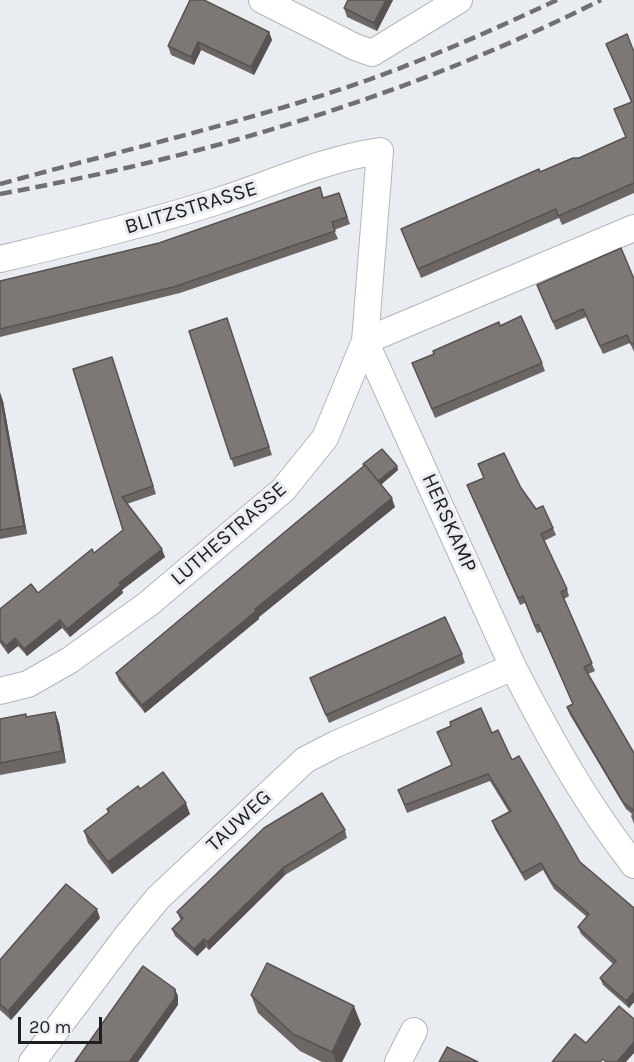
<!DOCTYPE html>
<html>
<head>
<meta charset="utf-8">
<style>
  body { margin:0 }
  #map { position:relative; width:634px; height:1062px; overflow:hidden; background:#e9edf2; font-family:Karla,sans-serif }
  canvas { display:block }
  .scale { position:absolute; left:18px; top:1017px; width:84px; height:27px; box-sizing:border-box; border:3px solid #1d1e20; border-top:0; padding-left:8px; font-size:18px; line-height:21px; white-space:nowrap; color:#1d1e20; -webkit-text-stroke:4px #e9edf2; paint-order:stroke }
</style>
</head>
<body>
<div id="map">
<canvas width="634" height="1062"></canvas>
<div class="scale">20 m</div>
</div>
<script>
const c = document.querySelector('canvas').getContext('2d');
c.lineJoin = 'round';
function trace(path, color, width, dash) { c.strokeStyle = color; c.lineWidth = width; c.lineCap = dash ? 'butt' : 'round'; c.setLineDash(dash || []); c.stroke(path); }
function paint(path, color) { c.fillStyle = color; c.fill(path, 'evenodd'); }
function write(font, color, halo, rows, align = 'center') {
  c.font = font + ' Karla,sans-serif'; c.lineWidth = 6; c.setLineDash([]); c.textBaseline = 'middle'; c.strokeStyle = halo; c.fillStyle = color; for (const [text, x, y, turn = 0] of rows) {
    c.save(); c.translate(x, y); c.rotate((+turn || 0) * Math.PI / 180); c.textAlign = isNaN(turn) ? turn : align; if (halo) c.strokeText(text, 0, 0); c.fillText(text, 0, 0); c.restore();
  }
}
const minor = new Path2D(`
  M262,0L355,47L372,53L459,0
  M0,259C73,242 146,224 218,201C271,184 324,159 380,151L365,341L513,667C549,737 586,804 634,865
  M0,691L28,684L70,660L148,604L283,490L325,438L365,341L634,228
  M32,1062L126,937L158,898L305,760L336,744L513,667
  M398,1062L414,1031`);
trace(minor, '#b2b6ba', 28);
trace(minor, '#fff', 26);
trace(new Path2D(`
  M0,184C123,150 248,122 368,80C432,57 495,29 557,0
  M0,194C208,156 412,95 601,0`), '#6e7073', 4.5, [12, 6]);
paint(new Path2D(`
  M348,0H393L377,31L347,17L344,8Z
  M269,32L272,40L254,75L201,50L194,65L171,55L168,46Z
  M606,44L634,52V193L562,225L559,218L421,278L401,229L540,172L579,158L625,137L631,102Z
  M339,193L350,224L334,230L338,239L180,293L0,337V281L159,243L324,198Z
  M634,279V352L630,343L603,354L586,317L556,330L537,285Z
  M227,318L272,455L234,467L189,331Z
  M500,326L542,363L545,371L435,418L416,371Z
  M112,357L156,494L127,504L165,557L122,590L123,593L70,637L62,628L27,656L18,646L8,654L0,643V609L38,593L94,553L123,530Z
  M0,393L3,401L27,534L0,539Z
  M363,464L397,466L398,470L381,485L395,507L259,617V619L145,713L119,681L116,673L364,466Z
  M478,464L521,488L536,509L553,528L556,535L544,541L567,589L569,596L564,599L595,671L588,674L634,753V824L631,816L632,814L626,809L570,715L567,707L573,705L541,632L537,633L525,603L520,605L470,493L467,485L484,478Z
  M462,654L465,663L329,723L310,678Z
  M55,712L59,723L66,763L0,775V719L27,717Z
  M437,732L492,733L512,760L580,862L634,908V1002L629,1008L603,985L600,978L613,964L581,934L578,927L587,917L554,889L543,870L525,881L495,829L492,821L509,812L490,781L407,813L398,790L452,765Z
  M140,789L190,814L112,874L88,843L84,831L108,813L107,809Z
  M345,830L347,838L285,875L209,950L206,947L197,956L175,936L172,929L181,921L177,912Z
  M100,918L11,1020L0,1010V960Z
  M251,995L361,1024L342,1062H322L300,1051L258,1013Z`), '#6c6665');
paint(new Path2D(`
  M386,0H393L377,31L374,23Z
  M269,32L272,40L254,75L251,67Z
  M198,42L201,50L194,65L191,57Z
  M0,393L3,401L27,534L24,526Z
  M397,466L398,470L379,486L377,482Z
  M392,498L395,507L259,617V619L145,713L142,705L255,609Z
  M162,549L165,557L122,590L123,593L70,637L67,629L119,583Z
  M60,620L62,628L27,656L24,649Z
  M15,638L18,646L8,654L6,646Z
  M55,712L59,723L66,763L62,751Z
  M186,803L190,814L112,874L108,862Z
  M283,868L285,875L209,950L207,942Z
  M97,909L100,918L11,1020L8,1011Z
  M204,939L206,947L197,956L194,949Z
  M175,989L178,996V1005L138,1062H129Z
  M634,992V1002L629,1008L626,1001Z
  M354,1006L361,1024L342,1062H336L332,1052Z
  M634,1042V1053L626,1062H617Z`), '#585352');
const building = new Path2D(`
  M190,0H204L269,32L251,67L198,42L191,57L168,46Z
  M348,0H386L374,23L344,8Z
  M627,34L634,52V183L558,216L556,209L418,269L401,229L539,169L540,172L573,158H579L626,137L614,109L632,102L606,44Z
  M320,187L323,198L339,193L347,217L332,222L335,231L177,286L0,329V281L159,243Z
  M621,248L634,279V343L631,344L627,335L600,346L583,309L553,322L537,285Z
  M521,316L542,363L432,409L412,363L434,354L433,351L499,322L500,326Z
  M227,318L269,447L231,459L189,331Z
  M112,357L153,486L122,497L162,549L119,583L121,585L67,629L60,620L24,649L15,638L6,646L0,639V609L31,584L38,593L92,549L94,553L123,530L73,369Z
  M0,394L24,526L0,530Z
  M382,449L397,466L378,481L365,465L364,466L363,464Z
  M504,453L521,488L536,509L543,506L553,528L541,534L567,589L561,592L592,663L584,667L634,753V811L623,802L567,707L573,704L538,624L535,626L523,596L518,598L467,485L484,478L478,464Z
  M365,465L392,498L255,609L256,611L142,705L116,673Z
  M445,617L462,654L326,715L310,678Z
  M481,708L492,733L498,730L512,760L519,756L580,862L634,908V992L626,1001L600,978L616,961L578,927L589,914L552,882L541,863L522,873L492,821L511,811L488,774L405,805L398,790L452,765L437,732L451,726L450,722Z
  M55,712L62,751L0,763V719L26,714V717Z
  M163,772L186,803L108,862L84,831L109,812L107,809L138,786L140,789Z
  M322,793L345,830L283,868L207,942L204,939L194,949L172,929L183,918L177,912L264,828Z
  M66,884L97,909L8,1011L0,1004V960Z
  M267,963L354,1006L332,1052L293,1034L251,995Z
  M143,966L175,989V998L129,1062H75Z
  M619,1006L634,1019V1042L617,1062H606L603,1059L600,1062H552L575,1034L586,1043Z
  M447,1047L478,1062H439Z`);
paint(building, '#7d7775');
trace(building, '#585352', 1.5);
write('21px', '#1d1e20', '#e9edf2', [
  ["BLITZSTRASSE",191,208,-17],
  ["HERSKAMP",449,523,66],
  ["LUTHESTRASSE",229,534,-41],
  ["TAUWEG",239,821,-43]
]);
</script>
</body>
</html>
